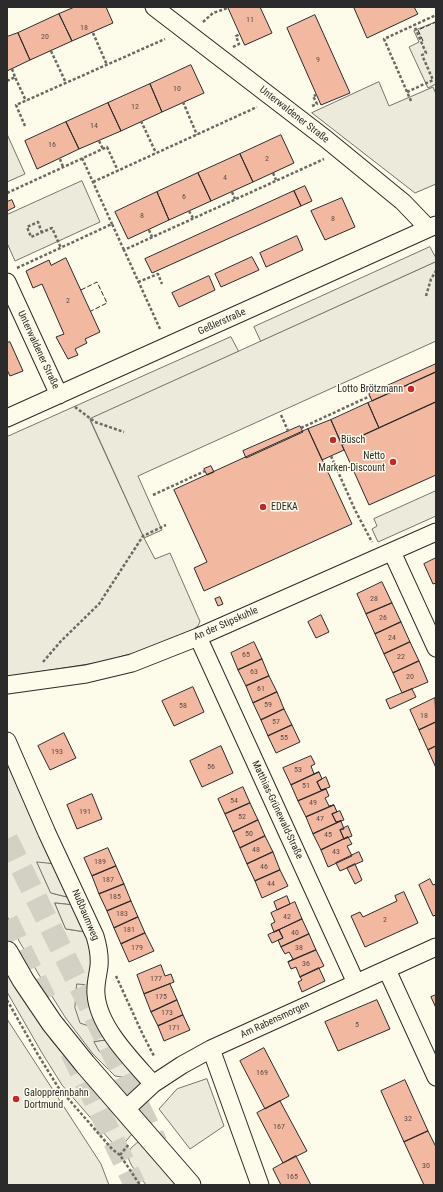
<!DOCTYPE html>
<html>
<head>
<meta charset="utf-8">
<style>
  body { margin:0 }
  #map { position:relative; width:443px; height:1192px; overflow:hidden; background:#fdfbea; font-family:"Roboto Condensed",sans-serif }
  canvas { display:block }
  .frame { position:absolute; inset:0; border:8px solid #2b2b2b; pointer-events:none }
</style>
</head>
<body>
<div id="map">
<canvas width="443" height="1192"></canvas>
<div class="frame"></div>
</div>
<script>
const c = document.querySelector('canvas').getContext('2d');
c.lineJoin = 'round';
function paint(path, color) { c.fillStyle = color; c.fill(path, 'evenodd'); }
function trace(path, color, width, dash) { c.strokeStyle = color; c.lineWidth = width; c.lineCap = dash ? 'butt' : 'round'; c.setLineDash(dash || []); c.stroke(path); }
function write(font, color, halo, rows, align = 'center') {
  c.font = font + ' "Roboto Condensed",sans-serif'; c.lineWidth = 3; c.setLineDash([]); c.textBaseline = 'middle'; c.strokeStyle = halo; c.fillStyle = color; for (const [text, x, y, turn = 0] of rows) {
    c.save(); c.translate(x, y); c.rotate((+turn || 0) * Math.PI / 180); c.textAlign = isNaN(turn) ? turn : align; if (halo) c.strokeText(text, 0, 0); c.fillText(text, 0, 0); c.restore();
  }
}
const green = new Path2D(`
  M436,22V84L428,88L409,47L419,42L414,31Z
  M82,181L100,222L15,261L7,243V215Z
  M430,247L436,258V262L261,342L254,327Z
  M231,337L239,352L90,420L144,538L155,559L170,553L198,617L200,621L198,626L194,629L141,651L101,662L7,677V437Z
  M436,491V516L378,542L372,529L377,526L374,519Z
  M7,759L56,864L38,863L51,893L71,898L74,905L55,903L66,929L86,932L92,949L90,985H77L108,1040L94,1042L123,1063L128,1064L138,1075L128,1078L115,1076L93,1054L65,1017L48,990L19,941L7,916Z
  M7,973L52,1041L132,1134L121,1147H116L62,1085L42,1053L7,992Z
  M7,1019L101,1164L109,1185H7Z
  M139,1141L177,1185H146C141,1177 124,1161 129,1151C131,1147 136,1144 139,1141Z`);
paint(green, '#ecebdb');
trace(green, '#74746e', 1);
const parking = new Path2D(`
  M379,82L389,106L433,87L436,94V184L415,193L312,113Z
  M7,134L25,174L7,182Z
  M436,262V341L138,476L162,530L144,538L90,419Z
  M37,862L56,864L71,898L51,893Z
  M55,903L74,905L86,932L66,929Z
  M77,984L90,985L103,1031L80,1023L75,1008Z
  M108,1040L128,1064L111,1062L99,1051L94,1042Z
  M207,1079L224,1126L190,1149L159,1109L177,1089Z`);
paint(parking, '#eceadb');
trace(parking, '#74746e', 1);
const building = new Path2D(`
  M75,7H106L113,23L72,41L59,14Z
  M228,7H260L272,33L245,45Z
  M356,7H414L418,14L367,38L354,8Z
  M59,14L72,41L30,60L18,33Z
  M315,15L350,93L321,105L287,28Z
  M18,33L30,60L7,71V37Z
  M191,65L204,93L162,112L150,84Z
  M150,84L162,112L121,131L108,103Z
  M108,103L121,131L79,149L66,122Z
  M66,122L79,149L37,169L25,141Z
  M281,135L294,163L253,182L240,154Z
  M240,154L253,182L211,201L198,173Z
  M198,173L211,201L169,220L157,192Z
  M305,186L312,201L301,206L294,191Z
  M294,191L301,206L152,273L145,259Z
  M157,192L169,220L128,239L115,212Z
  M342,198L355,227L325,240L311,211Z
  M12,200L15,207L7,211V202Z
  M297,236L303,250L266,267L260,253Z
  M252,257L259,270L221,287L215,274Z
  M66,258L100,332L85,339L87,343L75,349L78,355L68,359L56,337L64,334L42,284L33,288L26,271L49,260L51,265Z
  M209,276L215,290L179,307L172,293Z
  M10,342L23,371L10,376L7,370V343Z
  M436,364V372L372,401L369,394Z
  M436,372V402L379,428L368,403Z
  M436,402V475L369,505L342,445Z
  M368,403L379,428L342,445L331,420Z
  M331,420L344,450L322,460L308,429Z
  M300,426L303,432L246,458L243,451Z
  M308,429L352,524L204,591L194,568L207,562L174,490Z
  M211,466L214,472L207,475L204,469Z
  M436,558V583L433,584L424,564Z
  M382,582L392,603L366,614L357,594Z
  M220,597L223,604L218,606L215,599Z
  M392,603L401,622L375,634L366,614Z
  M321,615L329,632L316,638L308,622Z
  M401,622L410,642L384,654L375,634Z
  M254,642L262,659L238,670L231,653Z
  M410,642L419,661L393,673L384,654Z
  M262,659L269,676L246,686L238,670Z
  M419,661L428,682L402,693L393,673Z
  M269,676L277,692L253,703L246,686Z
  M193,687L204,712L174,726L162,701Z
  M412,689L416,697L390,709L386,700Z
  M277,692L284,709L261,720L253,703Z
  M435,698L436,722L419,730L410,710Z
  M284,709L292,725L268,736L261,720Z
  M436,722V746L428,750L419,730Z
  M292,725L300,742L276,753L268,736Z
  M64,733L76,758L50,770L38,746Z
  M221,746L233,773L202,787L190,761Z
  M436,746V768L428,750Z
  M311,756L315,764L311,766L314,774L319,772L291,785L283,768Z
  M319,772L322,779L317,782L321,790L326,789L298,801L291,785Z
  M326,777L330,787L321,790L317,782Z
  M243,787L250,803L225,814L218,799Z
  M326,789L329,796L325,798L329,806L334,805L306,817L298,801Z
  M92,794L102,819L77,829L67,805Z
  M250,803L258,820L233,832L225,814Z
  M334,805L337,812L332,814L336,822L341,821L313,834L306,817Z
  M340,811L344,820L336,822L332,814Z
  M258,820L265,836L240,848L233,832Z
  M341,821L344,829L340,830L344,839L348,837L321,850L313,834Z
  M348,826L352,836L344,839L340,830Z
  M265,836L273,852L247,864L240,848Z
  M348,837L352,844L347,846L352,856L328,867L321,850Z
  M108,848L116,866L92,876L84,858Z
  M273,852L280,870L255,881L247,864Z
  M359,852L363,861L340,871L336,863Z
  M355,864L362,880L355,884L347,868Z
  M116,866L124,884L99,894L92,876Z
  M280,870L288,886L262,898L255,881Z
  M430,879L433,885L436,884V915L433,916L419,885Z
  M124,884L131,901L107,911L99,894Z
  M404,892L418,923L365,947L351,916L360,912L363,917L397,901L395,896Z
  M287,896L290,904L277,910L274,902Z
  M131,901L138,917L114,928L107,911Z
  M295,902L302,919L274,932L271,924L275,922L271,913Z
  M138,917L145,933L121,944L114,928Z
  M302,919L309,934L281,947L278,940L283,938L279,930L274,932Z
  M279,930L283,938L272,943L268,935Z
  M145,933L154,951L129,962L121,944Z
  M309,934L316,950L288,962L293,959L289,952L285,954L281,947Z
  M316,950L324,966L300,977L296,967L291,969L288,962Z
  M161,965L165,976L171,974L174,982L144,994L137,975Z
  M319,968L325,981L302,992L298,982L302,980L300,977Z
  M170,984L177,1000L151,1012L144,994Z
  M436,995V1008L431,997Z
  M177,1000L183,1015L158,1026L151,1012Z
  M377,1000L390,1029L338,1051L325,1022Z
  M183,1015L190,1030L164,1041L158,1026Z
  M264,1048L289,1096L265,1109L240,1061Z
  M405,1080L428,1131L404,1142L381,1091Z
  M280,1101L307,1151L283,1163L257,1113Z
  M428,1131L436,1147V1185H424L404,1142Z
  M296,1156L311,1185H281L273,1169Z`);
paint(building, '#f2b8a0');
trace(building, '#2b2b2b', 1);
trace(new Path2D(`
  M7,839L157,1143
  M7,920L50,1009
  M71,1052L135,1185`), '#d3d1c4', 22, [22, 11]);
const minor = new Path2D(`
  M154,7L326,139L403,202L428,228
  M7,282L59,395
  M7,418L436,225
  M392,552L436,648
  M198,637L356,983
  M7,685L86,674L132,663L198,637L436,532
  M7,741L47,833L95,936C98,946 100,956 99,966C98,975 95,985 96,994C98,1027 132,1060 153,1084
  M387,970L436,1077
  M211,1049L260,1185
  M125,1110L153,1084L182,1065L211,1049L436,947`);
const tertiary = new Path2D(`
  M7,952L23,980L52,1023L85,1064L190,1185`);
trace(minor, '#2b2b2b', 19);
trace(tertiary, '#2b2b2b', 23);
trace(new Path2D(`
  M203,22L213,13L228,8
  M93,33L107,65
  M233,47L239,44L236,36L240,34
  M51,51L66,83
  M12,69L15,77
  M7,81L15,77L26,101
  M407,92L433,80L422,55L426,53L414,25
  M411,101L384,39L436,15
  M183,102L197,135
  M312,106L317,104L313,96L317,95
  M141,121L156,153
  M25,126L16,105L165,39
  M99,141L103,149
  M82,158L112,224
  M60,159L63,167
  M273,173L276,180
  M93,182L257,107
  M232,192L235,199
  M7,193L107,147L118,171
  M189,211L193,218
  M149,230L152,237
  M42,233L38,222L27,227L31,237L52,228L61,248
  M17,268L112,224L124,250
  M138,282L158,274L162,284
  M426,296L431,279L436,271
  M160,329L124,250L324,159
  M75,407L95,422L124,432
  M281,415L289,433
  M301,428L370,396
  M331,456L355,510L372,542
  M153,495L205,471
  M43,662L61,641L99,604L143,536L166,525
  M116,976L143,1035L154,1056
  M7,1000L37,1053L58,1087L112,1149L120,1155L140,1185
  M120,1155L129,1144`), '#6a6964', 2.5, [3, 2]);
trace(minor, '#fdfbea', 17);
trace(tertiary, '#fdfbea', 21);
trace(new Path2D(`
  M423,41L418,30L436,22
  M81,290L97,282L107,303L91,311`), '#2b2b2b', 1, [5, 2]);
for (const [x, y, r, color] of [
  [411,389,4,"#c62828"],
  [333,440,4,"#c62828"],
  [393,462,4,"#c62828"],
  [263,507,4,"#c62828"],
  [16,1099,4,"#c62828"]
]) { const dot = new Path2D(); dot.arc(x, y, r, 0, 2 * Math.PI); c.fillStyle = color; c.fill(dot); trace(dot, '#fdfbea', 1.5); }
write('8px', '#5d4e48', null, [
  ["11",250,20],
  ["18",84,28],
  ["20",45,37],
  ["9",318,60],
  ["10",177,89],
  ["12",135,107],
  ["14",94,126],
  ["16",52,145],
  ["2",267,159],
  ["4",225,178],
  ["6",184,197],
  ["8",142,216],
  ["8",333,219],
  ["2",68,301],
  ["28",374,599],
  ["26",383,618],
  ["24",392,638],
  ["65",246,655],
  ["22",401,657],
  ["63",254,672],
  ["20",410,677],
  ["61",261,689],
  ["59",268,705],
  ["58",183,706],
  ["18",424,716],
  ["57",276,722],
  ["55",284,738],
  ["193",57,752],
  ["56",211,767],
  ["53",298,770],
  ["51",306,786],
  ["54",234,801],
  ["49",313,803],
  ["191",85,812],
  ["52",242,817],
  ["47",320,819],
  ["50",249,834],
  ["45",328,835],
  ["48",256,850],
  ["43",336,852],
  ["189",100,862],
  ["46",264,867],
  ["187",108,880],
  ["44",271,884],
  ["185",115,897],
  ["183",122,914],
  ["42",287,917],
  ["2",385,920],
  ["181",129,930],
  ["40",295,933],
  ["179",137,948],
  ["38",299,948],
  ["36",306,964],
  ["177",156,979],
  ["175",161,997],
  ["173",167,1013],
  ["5",357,1025],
  ["171",174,1028],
  ["169",262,1073],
  ["32",408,1119],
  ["167",279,1127],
  ["30",426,1166],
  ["165",292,1177]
]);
write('10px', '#2b2b2b', '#fdfbea', [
  ["Unterwaldener Straße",294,115,38],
  ["Geßlerstraße",222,322,-24],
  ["Unterwaldener Straße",38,350,65],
  ["An der Stipskuhle",226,624,-24],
  ["Matthias-Grünewald-Straße",277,810,65],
  ["Nußbaumweg",85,915,67],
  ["Am Rabensmorgen",275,1020,-25]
]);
write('10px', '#2b2b2b', '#fdfbea', [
  ["Lotto Brötzmann",403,389,"right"],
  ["Büsch",341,440],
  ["Netto",385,456,"right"],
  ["Marken-Discount",385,468,"right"],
  ["EDEKA",271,507],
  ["Galopprennbahn",24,1093],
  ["Dortmund",24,1105]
], 'left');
</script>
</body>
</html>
